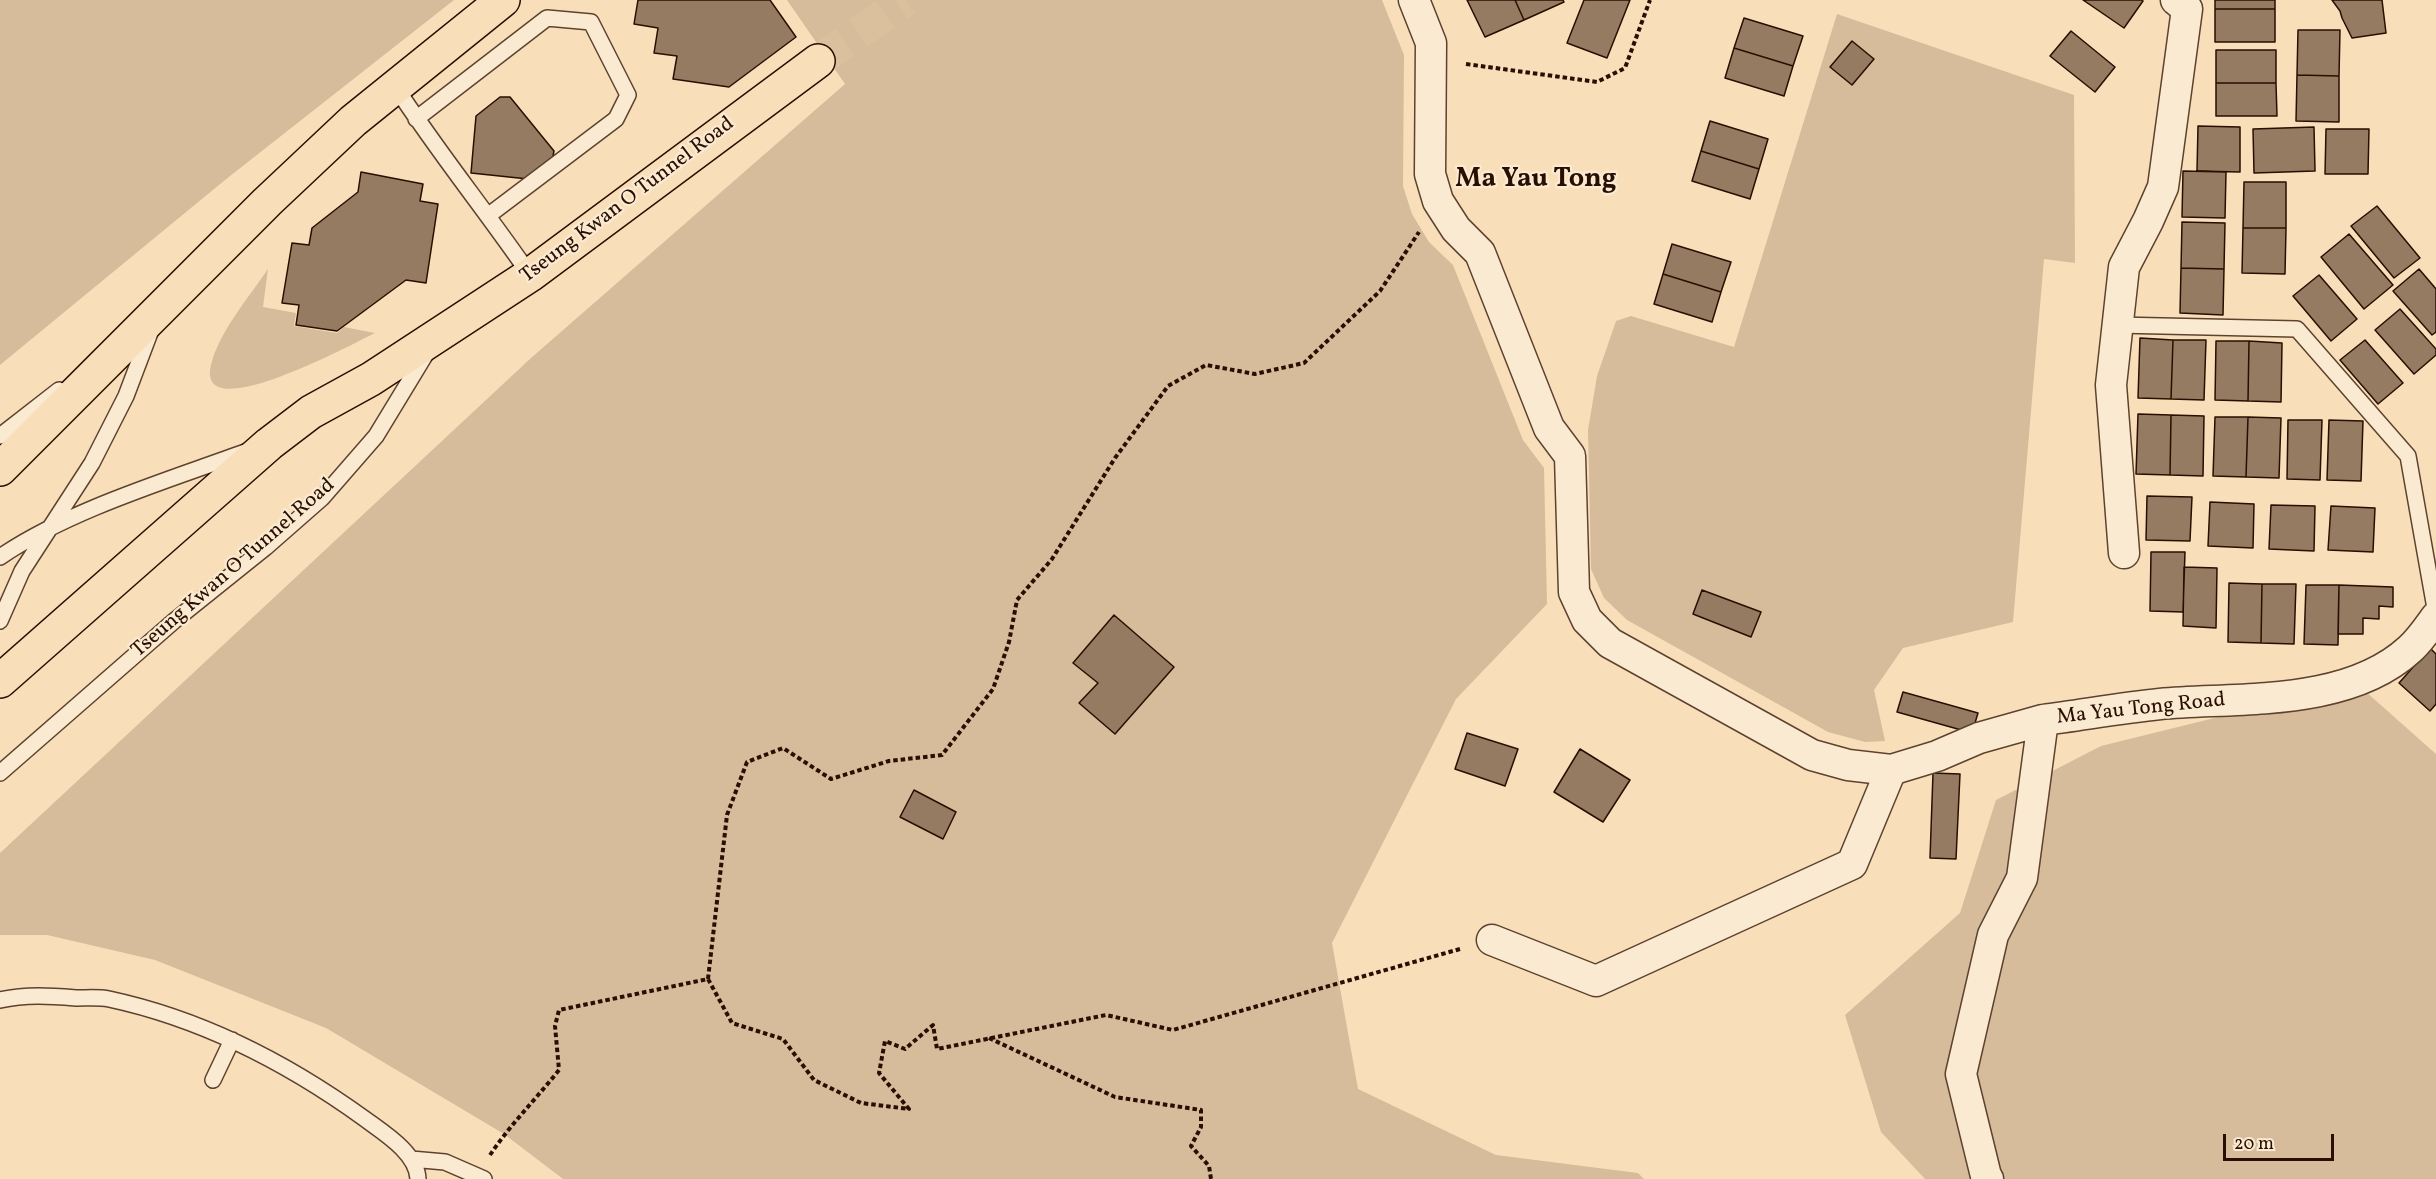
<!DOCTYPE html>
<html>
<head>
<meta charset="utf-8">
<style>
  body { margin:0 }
  #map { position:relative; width:2436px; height:1179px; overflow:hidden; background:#f9dfb9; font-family:Vollkorn,serif }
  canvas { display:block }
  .scale { position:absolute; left:2223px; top:1134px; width:111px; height:27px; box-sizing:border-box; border:3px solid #290f01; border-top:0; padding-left:8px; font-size:18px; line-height:21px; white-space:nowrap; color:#290f01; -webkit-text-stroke:4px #fbead2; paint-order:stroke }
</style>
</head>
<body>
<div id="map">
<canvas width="2436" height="1179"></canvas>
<div class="scale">20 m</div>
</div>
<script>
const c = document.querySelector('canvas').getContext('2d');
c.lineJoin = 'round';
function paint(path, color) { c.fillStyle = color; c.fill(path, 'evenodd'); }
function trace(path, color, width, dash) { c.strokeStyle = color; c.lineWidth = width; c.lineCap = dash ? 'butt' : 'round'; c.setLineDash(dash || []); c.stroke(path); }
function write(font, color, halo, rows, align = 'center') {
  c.font = font + ' Vollkorn,serif'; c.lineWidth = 4.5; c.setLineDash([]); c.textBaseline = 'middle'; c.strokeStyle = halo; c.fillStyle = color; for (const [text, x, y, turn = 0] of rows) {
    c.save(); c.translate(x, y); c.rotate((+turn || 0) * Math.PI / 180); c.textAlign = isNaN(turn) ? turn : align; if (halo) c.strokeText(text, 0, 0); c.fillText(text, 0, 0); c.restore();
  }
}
paint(new Path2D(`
  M0,0H454L225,180L0,365Z
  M787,0H1382L1404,55L1403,186L1412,214L1429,242L1453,265L1523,440L1544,468L1547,604L1456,699L1332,943L1358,1089L1496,1155L1638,1173L1644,1179H563L504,1134L326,1028L155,960L47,935H0V853L531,358L845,84Z
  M1837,14L2074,95L2075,263L2044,259L2013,622L1903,648L1874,690L1885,741L1865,742L1828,732L1627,620L1604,598L1591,569L1588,430L1597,376L1616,321L1631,316L1734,347Z
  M268,269L263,307L296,313L294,326L337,333L344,327L375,333C356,342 195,430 211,365C219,332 249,297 268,269Z
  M2356,683L2436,754V1179H1925L1881,1132L1845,1015L1960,913L1996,800L2101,746Z`), '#d6bc9a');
const building = new Path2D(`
  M638,0H770L796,37L729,87L673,79L677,56L654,53L658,28L634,24Z
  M1467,0H1515L1524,20L1485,37Z
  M1515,0H1563L1564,2L1524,20Z
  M1584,0H1630L1607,58L1567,43Z
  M2083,0H2142L2143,1L2124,28Z
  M2215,0H2275V9H2215Z
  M2332,0H2382L2386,33L2352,38L2342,18L2340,11Z
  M2215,9H2275V42H2215Z
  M1744,18L1803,36L1793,66L1734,48Z
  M2298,30H2340L2339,76L2297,75Z
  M2071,31L2115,67L2095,92L2050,56Z
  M1852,41L1874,59L1852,85L1830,67Z
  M1734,48L1793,66L1784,96L1725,78Z
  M2216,50H2276V83H2216Z
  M2297,75L2339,76V122L2296,121Z
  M2216,83H2276L2277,116H2216Z
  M500,97H510L554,151L552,161L528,179L471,173L476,116Z
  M1710,121L1768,139L1759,169L1701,151Z
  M2198,126L2240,127V172L2197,171Z
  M2314,127L2315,171L2254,173L2253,129Z
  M2326,129H2369L2368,174H2325Z
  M1701,151L1759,169L1750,199L1692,181Z
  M2183,171L2226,172L2225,218L2182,217Z
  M361,172L423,184L420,201L438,204L426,283L406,280L337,331L296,325L299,305L282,303L292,243L309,245L312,228L358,192Z
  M2244,182H2286V228H2243Z
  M2377,206L2420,258L2394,278L2351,226Z
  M2182,222L2225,223L2224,269L2181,268Z
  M2243,228H2286L2285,274L2242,273Z
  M2349,234L2393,285L2364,309L2321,257Z
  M1672,244L1731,262L1721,292L1663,274Z
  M2181,268L2224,269L2223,315L2180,313Z
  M2419,269L2436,289V332L2432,335L2393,291Z
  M1663,274L1721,292L1712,322L1654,304Z
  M2319,275L2357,319L2331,341L2293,296Z
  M2400,309L2436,349V355L2414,374L2375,330Z
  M2140,338L2173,340L2171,399L2138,398Z
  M2173,340H2206L2204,400L2171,399Z
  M2365,340L2403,383L2378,404L2340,360Z
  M2216,341H2249L2248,401L2215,400Z
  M2249,341L2282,343L2281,402L2248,401Z
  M2138,414L2171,415L2170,475L2136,474Z
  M2171,415L2204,416L2203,476L2170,475Z
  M2215,417H2248L2246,477L2213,476Z
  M2248,417L2281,418L2279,478L2246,477Z
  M2288,420H2322L2320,480L2287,479Z
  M2329,420L2363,421L2361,481L2327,480Z
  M2147,496L2192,497L2190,541L2146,540Z
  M2210,502L2254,504L2253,548L2208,546Z
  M2271,505L2315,506L2314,551L2269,549Z
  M2331,506L2375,508L2373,552L2328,550Z
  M2151,552H2185L2183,612L2150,611Z
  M2184,567L2217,568L2216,628L2183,626Z
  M2229,583L2262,584L2261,643L2228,642Z
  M2262,584H2296L2294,644L2261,643Z
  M2306,585H2339L2338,645L2304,644Z
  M2339,585L2393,587V607L2379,606V619L2363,618V634H2338Z
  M1702,590L1761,612L1751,637L1693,614Z
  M1114,615L1174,667L1115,734L1079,703L1098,683L1073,663Z
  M2430,648L2436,654V704L2430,711L2399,683Z
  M1903,692L1978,713L1972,733L1897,712Z
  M1467,733L1518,749L1505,786L1455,769Z
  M1580,749L1630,780L1603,822L1554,792Z
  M1933,773L1960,774L1956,859L1930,858Z
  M914,790L956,812L943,839L900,817Z`);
paint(building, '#957b61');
trace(building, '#290f01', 1.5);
trace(new Path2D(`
  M818,61L906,0`), '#dac09d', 33, [33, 16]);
const lane = new Path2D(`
  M395,86C437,151 486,211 530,275
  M416,119L547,18L591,22L628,95L616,119L489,215
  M2117,325L2297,329L2408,456L2436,614
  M0,436L59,390
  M0,557C69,510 166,481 245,452
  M0,621L22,571L92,463L126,396L151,330
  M0,773L174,621L265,548L322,498L376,436L427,352
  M0,1000C26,994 51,996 77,998C88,998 99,997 109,999C202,1019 289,1064 365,1119C384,1133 417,1153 418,1179
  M213,1080L232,1040
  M411,1159L445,1162L484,1179`);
const street = new Path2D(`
  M1414,0L1431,43L1430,174L1438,201L1456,229L1480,253L1549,428L1570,456L1574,592L1587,620L1610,643L1812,755L1848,765L1891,770L1937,756L1979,738L2043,720
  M2124,553L2111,385L2124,267L2148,221L2163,187L2187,9L2176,0
  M1492,940L1596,981L1852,864L1891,770
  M1988,1179L1986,1176L1961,1074L1993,935L2022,878L2043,720C2082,715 2121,708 2160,704C2239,697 2347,707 2410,649C2420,640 2428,628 2436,617`);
const highway = new Path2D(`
  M0,469L267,202L353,121L503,0
  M0,681L269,444L311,412L371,379L530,275L818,61`);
trace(lane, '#5d432f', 18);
trace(street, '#5d432f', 33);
trace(highway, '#290f01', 36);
trace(new Path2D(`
  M1466,64L1597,82L1625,68L1650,0
  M708,979L727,815L747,762L783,748L831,779L889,761L942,755L993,689L1009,642L1017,600L1052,559L1115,458L1168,386L1206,365L1255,374L1304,363L1380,291L1419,232
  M989,1038L1115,1097L1201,1110V1127L1191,1146L1209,1166L1211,1179
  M490,1155C510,1125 536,1099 559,1070L555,1026L559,1010L708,979L732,1023L783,1039L814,1080L861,1103L909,1109L879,1073L885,1041L905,1049L933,1025L937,1049L1106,1015L1173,1030L1460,949`), '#290f01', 4, [4.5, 3]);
trace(lane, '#fbead2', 15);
trace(street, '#fbead2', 30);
trace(highway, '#f9dfb9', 33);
write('21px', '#290f01', '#fbead2', [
  ["Tseung Kwan O Tunnel Road",628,201,-37],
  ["Tseung Kwan O Tunnel Road",234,569,-41],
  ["Ma Yau Tong Road",2141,710,-6]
]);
write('bold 27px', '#290f01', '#fbead2', [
  ["Ma Yau Tong",1536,181]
]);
</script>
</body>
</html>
